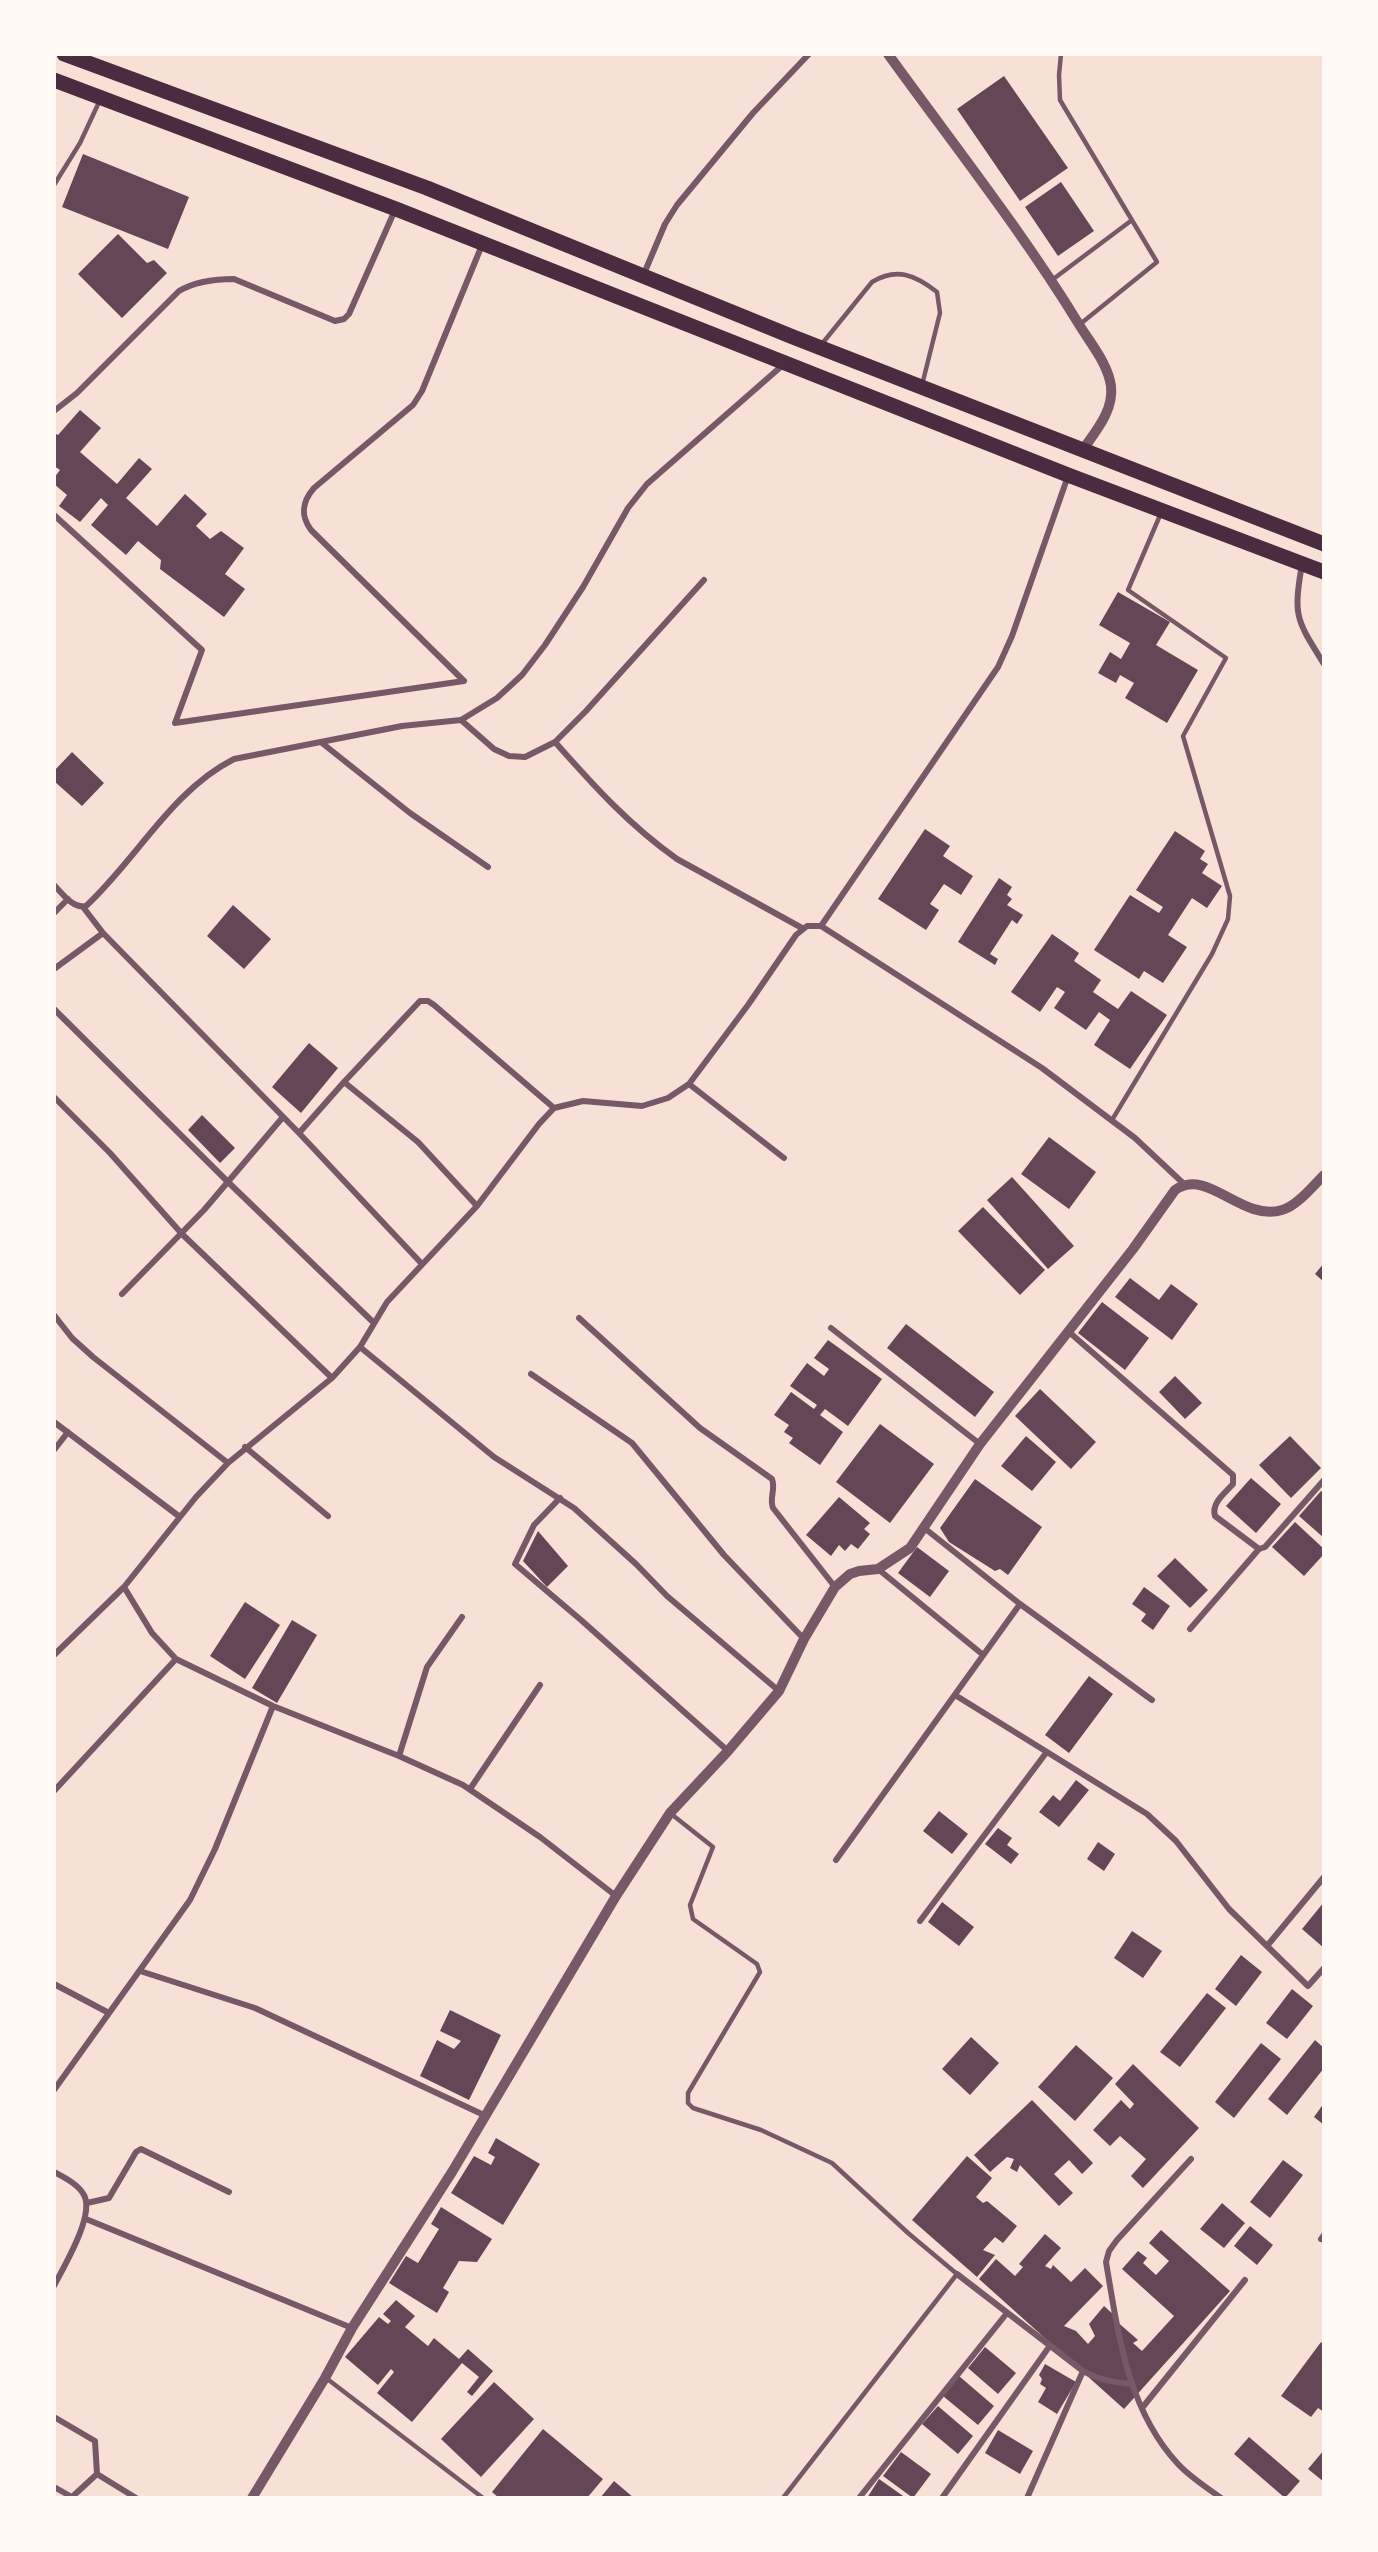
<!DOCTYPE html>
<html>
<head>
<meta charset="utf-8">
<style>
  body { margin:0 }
  #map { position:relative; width:1378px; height:2552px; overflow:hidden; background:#f7e1d7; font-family:"Titillium Web",sans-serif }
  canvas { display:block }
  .frame { position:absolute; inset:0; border:56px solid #fffaf5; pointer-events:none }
</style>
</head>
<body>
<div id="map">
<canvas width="1378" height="2552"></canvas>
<div class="frame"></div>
</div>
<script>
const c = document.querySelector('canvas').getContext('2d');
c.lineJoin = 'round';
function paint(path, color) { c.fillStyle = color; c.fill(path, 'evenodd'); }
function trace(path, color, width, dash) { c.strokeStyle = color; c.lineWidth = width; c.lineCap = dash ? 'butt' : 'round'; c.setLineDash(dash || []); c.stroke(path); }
paint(new Path2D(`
  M1004,76L1068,168L1020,201L957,109Z
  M83,154L189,197L168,249L62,207Z
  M1061,182L1094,231L1058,256L1025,207Z
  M118,234L147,263L154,260L167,273L122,318L78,274Z
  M80,410L101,428L80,452L117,484L139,458L152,469L126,498L157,526L185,494L207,514L196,526L210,539L221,531L244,548L225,574L245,589L224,617L160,569L161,560L138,541L126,555L91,525L108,505L101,498L80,522L59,506L67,495L54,484V478L60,470L54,466V433L58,435Z
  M1118,592L1170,622L1156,645L1198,670L1167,723L1125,698L1134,683L1120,675L1116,683L1098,673L1110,652L1121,659L1130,643L1099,625Z
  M72,752L104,783L82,806L54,781V771Z
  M925,829L950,846L943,856L973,876L961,895L944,884L930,904L939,910L926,930L878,899Z
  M1175,831L1205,851L1200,859L1208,864L1202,873L1222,886L1207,908L1192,898L1168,935L1187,947L1163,983L1144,971L1139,979L1094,950L1130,895L1159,913L1163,907L1136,890Z
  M999,878L1012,887L1007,895L1012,899L1007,905L1023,915L1017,924L1012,920L990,954L998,959L995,965L958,942Z
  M233,905L271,939L244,969L207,936Z
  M1052,934L1079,953L1074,961L1101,980L1093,992L1118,1009L1131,991L1167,1015L1130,1069L1094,1045L1110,1020L1099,1012L1086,1030L1054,1008L1065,992L1057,987L1040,1012L1011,992Z
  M309,1043L338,1068L301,1113L272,1087Z
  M202,1115L235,1148L220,1163L188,1130Z
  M1049,1137L1096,1172L1069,1209L1021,1174Z
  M1012,1177L1074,1246L1048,1269L987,1200Z
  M983,1207L1045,1270L1020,1295L958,1231Z
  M1324,1263V1282L1315,1274Z
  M1130,1278L1159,1300L1171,1284L1198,1304L1172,1340L1115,1297Z
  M1102,1302L1149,1338L1125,1370L1078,1333Z
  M906,1324L994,1392L975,1417L887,1348Z
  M828,1340L882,1379L848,1426L825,1409L820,1415L843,1432L820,1465L789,1443L793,1438L784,1432L789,1425L774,1415L791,1392L814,1409L817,1405L790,1386L807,1363L824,1376L829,1369L814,1358Z
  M1175,1376L1202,1403L1185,1419L1159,1392Z
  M1040,1389L1096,1442L1071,1469L1015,1416Z
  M880,1424L934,1464L890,1523L836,1482Z
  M1026,1436L1056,1462L1032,1491L1001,1466Z
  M1290,1436L1321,1468L1291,1498L1259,1465Z
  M1251,1478L1281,1504L1256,1533L1226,1506Z
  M975,1479L1042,1527L1008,1575L1000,1569L995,1571L949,1542L940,1528Z
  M1321,1491L1324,1493V1538L1299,1516Z
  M839,1497L870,1523L864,1529L870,1534L858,1549L851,1544L845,1551L839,1545L831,1556L806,1535Z
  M1295,1522L1324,1549V1554L1304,1576L1272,1547Z
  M538,1531L568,1566L547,1587L523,1561Z
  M917,1547L949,1571L930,1597L898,1573Z
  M1175,1558L1208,1590L1190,1608L1157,1576Z
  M1144,1587L1170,1606L1153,1630L1141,1621L1146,1614L1132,1604Z
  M245,1602L280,1625L245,1679L210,1656Z
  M292,1620L317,1635L277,1703L252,1688Z
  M1089,1676L1113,1694L1069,1753L1045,1735Z
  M1076,1780L1089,1790L1059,1827L1039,1812L1053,1795L1060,1801Z
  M939,1811L968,1834L952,1854L923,1831Z
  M998,1828L1012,1838L1007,1845L1019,1854L1011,1864L985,1844Z
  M1098,1842L1115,1854L1104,1871L1087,1859Z
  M942,1902L974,1927L959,1946L928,1922Z
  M1324,1902V1948L1302,1929Z
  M1132,1931L1162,1951L1143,1978L1114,1958Z
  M1241,1955L1262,1972L1236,2006L1215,1989Z
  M1292,1989L1313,2006L1287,2039L1266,2023Z
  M1207,1993L1226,2008L1180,2067L1160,2052Z
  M450,2010L501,2035L469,2100L420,2076L437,2040L454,2049L461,2041L440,2031Z
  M971,2037L999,2063L970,2095L942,2069Z
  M1315,2040L1324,2048V2068L1287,2115L1268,2099Z
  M1261,2043L1281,2059L1234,2118L1215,2102Z
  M1076,2045L1113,2078L1075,2121L1038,2087Z
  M1133,2064L1199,2128L1143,2188L1131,2176L1146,2159L1120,2136L1110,2146L1093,2130L1121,2100L1130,2109L1134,2104L1115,2084Z
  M1032,2100L1093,2163L1082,2174L1069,2160L1054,2174L1073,2193L1059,2206L1020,2165L1017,2172L1010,2168L1014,2159L1007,2157L990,2172L974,2155Z
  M1324,2103V2125L1314,2117Z
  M496,2138L540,2164L503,2225L451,2193L474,2156L491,2165L495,2157L488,2153Z
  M967,2156L992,2178L976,2197L983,2203L987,2201L1017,2226L1003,2243L995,2237L983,2250L995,2255L977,2277L912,2220Z
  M1283,2160L1303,2175L1270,2218L1250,2202Z
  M1222,2203L1245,2223L1224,2248L1200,2229Z
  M441,2207L492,2239L477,2262L459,2261L443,2288L449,2292L437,2313L389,2283L406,2256L418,2263L439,2229L431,2224Z
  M1250,2226L1273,2245L1257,2265L1234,2246Z
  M1161,2230L1230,2291L1124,2409L979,2279L996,2259L1015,2276L1023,2267L1019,2264L1045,2234L1061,2248L1045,2266L1051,2269L1053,2265L1071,2282L1085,2268L1103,2286L1064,2326L1076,2331L1088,2344L1095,2336L1089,2324L1104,2306L1115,2316L1114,2319L1138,2340L1133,2343L1142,2351L1174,2316L1122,2269L1138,2251L1147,2258L1143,2263L1156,2275L1169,2261L1149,2243Z
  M396,2300L415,2316L405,2327L428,2346L434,2338L459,2359L468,2349L493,2371L472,2396L467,2392L479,2377L462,2363L412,2422L377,2393L394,2372L391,2369L378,2385L345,2357L379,2317L388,2324L391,2321L383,2314Z
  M1321,2342L1324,2345V2412L1318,2408L1311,2417L1281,2396Z
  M985,2347L1016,2373L998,2394L968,2368Z
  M1045,2364L1076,2382L1057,2414L1038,2402L1046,2388L1040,2384L1042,2379L1039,2375Z
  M959,2376L994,2406L978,2425L943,2396Z
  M494,2382L534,2419L481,2477L441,2439Z
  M938,2406L973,2436L958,2454L922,2424Z
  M543,2429L603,2479L587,2498H499L492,2492Z
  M998,2430L1033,2451L1020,2474L985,2453Z
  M1249,2437L1300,2481L1285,2498L1234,2454Z
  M1324,2450V2482L1308,2469Z
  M901,2452L931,2474L913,2498L883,2476Z
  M879,2479L906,2498H867Z
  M614,2481L634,2498H600Z`), '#644757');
trace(new Path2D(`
  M1061,54L1059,75L1060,100L1157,262L1079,325
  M54,185L80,143L100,100
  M1052,280L1132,220
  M821,345L872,282C897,267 915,275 937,292L940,313L922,385
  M1112,1120L1212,954L1228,919L1230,896L1183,736L1226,658L1128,590L1161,513
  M670,1813L713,1847L690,1905L693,1919L757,1964L760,1972L688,2093V2103L693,2108L761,2130L832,2163L908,2233L957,2274L783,2498
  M326,2378L483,2498`), '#755966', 4.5);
trace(new Path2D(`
  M643,276L665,224L677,205L753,113L809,54
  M54,411L77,393L179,291C196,281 215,279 234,279L335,321L344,319L349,314L395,210
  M54,515L202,650L175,723L464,681
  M1302,564C1293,617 1296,619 1324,664
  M464,681L311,530C300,515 302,502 314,488L413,405L422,391L482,245
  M461,720L494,749L509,756L525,757L555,742L586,711L704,580
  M555,742C594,786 629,825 677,859L802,928
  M322,743L410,813L488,867
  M54,885C62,893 73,909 86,906C137,859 171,791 234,759L402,726L461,720L497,698L522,675L545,645L583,587L628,508L647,484L784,364
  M83,907L103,933L299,1133L422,1264
  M54,913L68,899
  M821,926L998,667L1012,636L1068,476
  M54,969L103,933
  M54,1009L228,1182L373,1322
  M344,1082L418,1142L477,1206
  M689,1084L784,1158
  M54,1097L110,1153L182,1234L332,1378
  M299,1133L344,1082L420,1001H428L434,1005L554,1108
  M122,1294L204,1210L283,1117
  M54,1315L72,1338L93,1357L228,1463
  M579,1318L700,1428L772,1479C776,1489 769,1498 773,1508L835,1587
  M831,1328L980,1444
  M1069,1332L1233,1475V1484C1225,1493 1211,1503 1215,1516L1259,1549L1265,1547L1324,1480
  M360,1347L494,1457L574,1508L636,1564L667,1596L779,1691
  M531,1374L632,1443L724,1555L804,1639
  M54,1422L180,1517
  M245,1447L328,1516
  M54,1450L68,1432
  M560,1498L534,1525L515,1564L581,1620L728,1751
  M923,1527L1020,1604L1152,1700
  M878,1569L982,1654
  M124,1587L152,1633L176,1659L273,1706L399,1756L463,1785L540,1837L616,1896
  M1190,1629L1259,1549
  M54,1655L124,1587L196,1497L228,1463L332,1378L360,1347L387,1302L477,1206L539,1124L554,1108L583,1101L642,1106L668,1098L689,1084L748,1005L796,935L807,926H821L1042,1068L1135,1138L1184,1184
  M955,1695L1147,1814L1176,1841L1229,1909L1308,1986L1324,1968
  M399,1756L427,1667L462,1617
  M470,1789L540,1685
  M54,1791L176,1659
  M836,1860L1020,1604
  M920,1921L1046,1753
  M1267,1946L1324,1877
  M140,1971L255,2008L486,2116
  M54,1984L109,2013
  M54,2090L190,1900L215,1849L273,1706
  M1191,2159L1117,2240L1109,2251L1106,2262C1118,2332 1127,2409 1178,2464C1190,2477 1206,2487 1221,2498
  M54,2172C65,2178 78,2184 84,2195C95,2215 64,2266 54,2286
  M87,2203L109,2198L136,2152L141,2149L229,2192
  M86,2219L352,2328
  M1321,2239L1324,2235
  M957,2274L1083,2371C1099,2380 1113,2382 1130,2384
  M1142,2408L1245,2280
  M54,2417L95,2441L97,2474L136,2498
  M54,2487L72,2497L97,2474
  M859,2498L1007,2313
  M942,2498L1049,2347
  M1027,2498L1083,2371`), '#755966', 6);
trace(new Path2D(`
  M888,54C953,144 1022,231 1080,326C1091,344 1108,364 1111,386C1114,411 1095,432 1082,451
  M252,2498L325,2378L352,2328L452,2172L616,1896L670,1813L728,1751L779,1691L804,1639L835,1587L850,1574L859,1571L878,1569L910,1548L980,1444L1133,1249L1175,1190C1208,1167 1241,1222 1282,1210C1297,1206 1313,1186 1324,1175`), '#755966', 10);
trace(new Path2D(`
  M64,54L427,188L793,337L1324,544
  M54,80L396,209L1068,475L1324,572`), '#4a2c40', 15);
</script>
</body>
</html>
